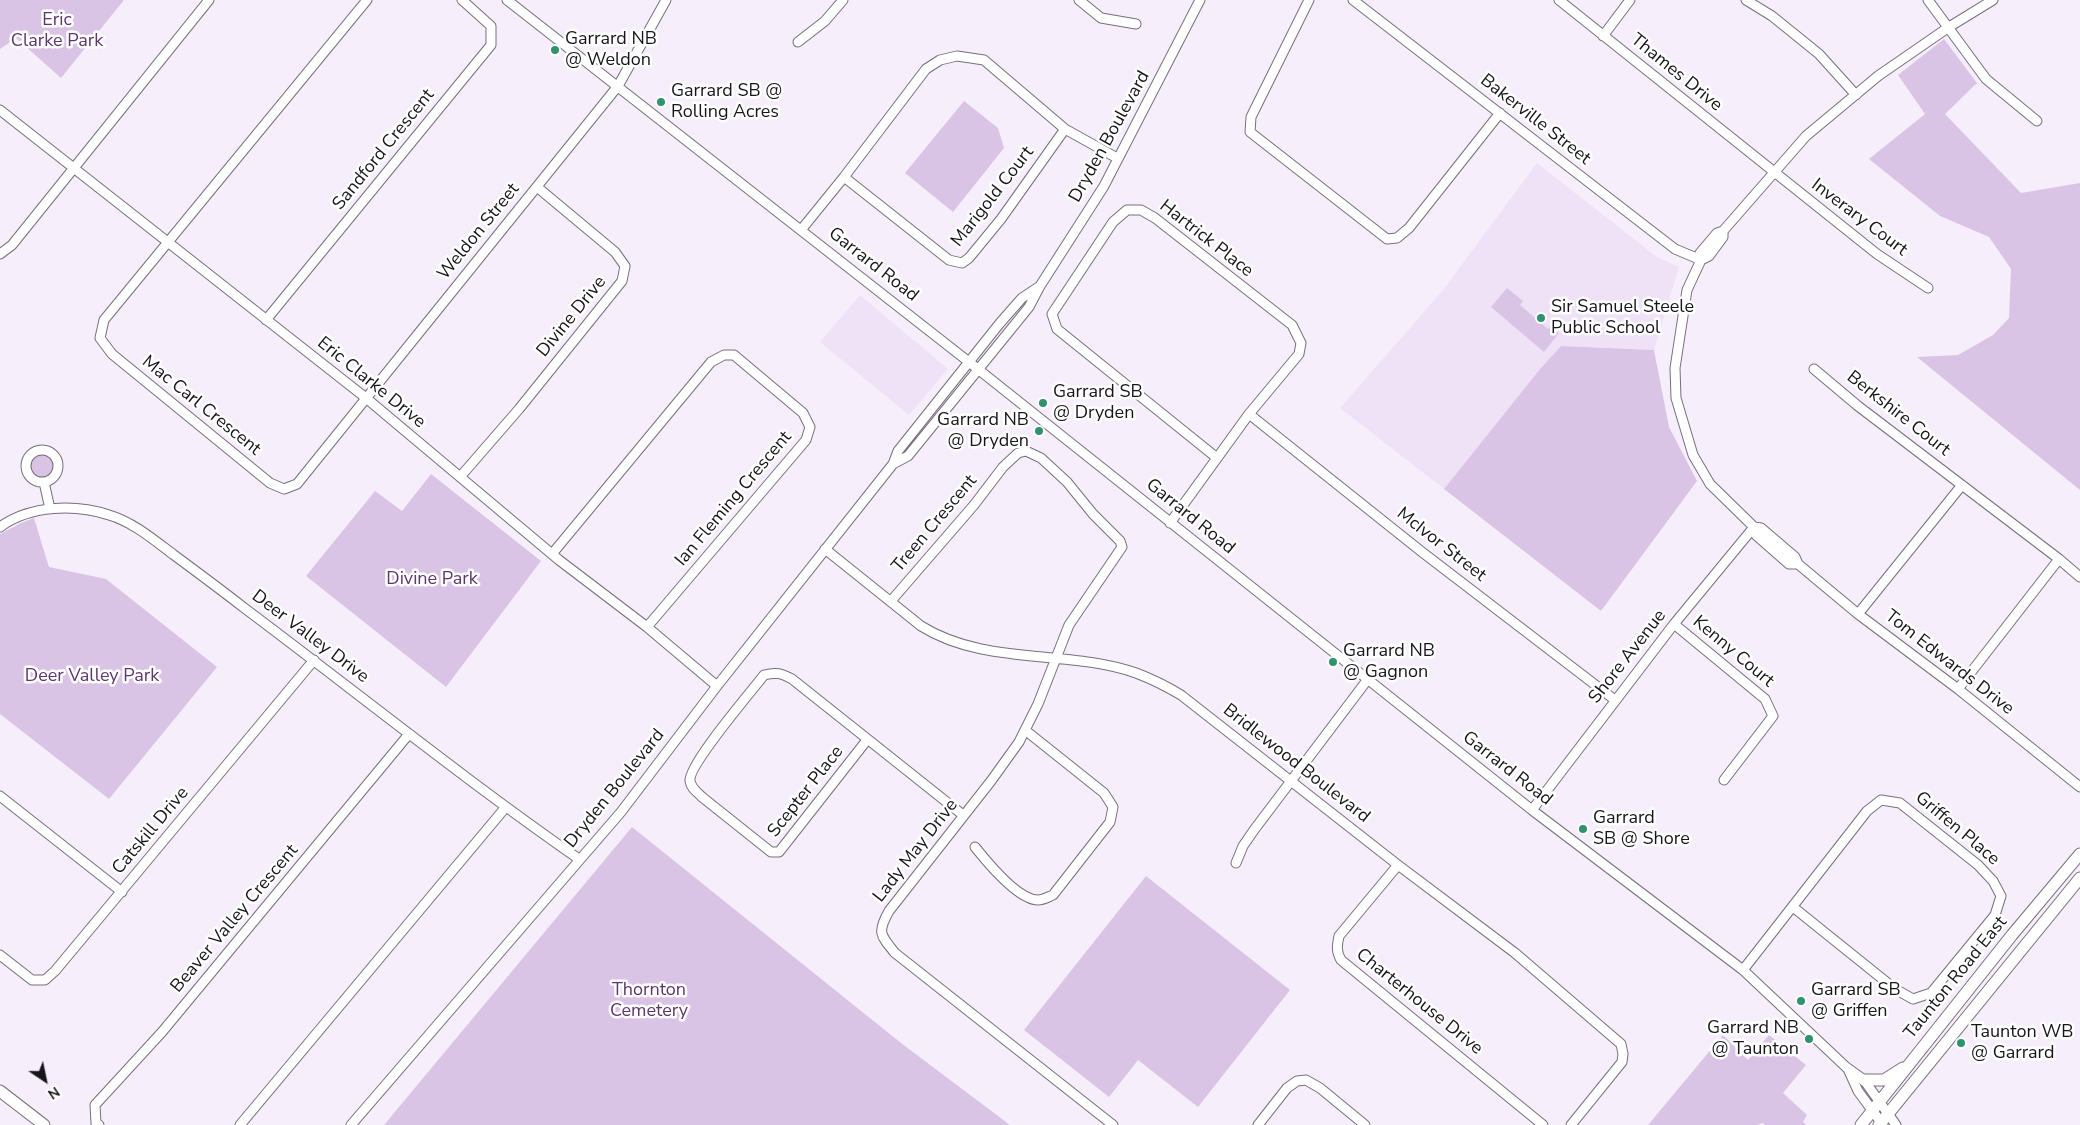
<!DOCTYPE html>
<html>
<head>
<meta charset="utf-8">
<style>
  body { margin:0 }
  #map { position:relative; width:2080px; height:1125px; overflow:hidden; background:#f7eefc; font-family:"Nunito Sans",sans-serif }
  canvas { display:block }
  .north { position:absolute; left:20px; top:1055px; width:50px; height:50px; -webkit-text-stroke:4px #fff; paint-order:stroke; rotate:146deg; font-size:14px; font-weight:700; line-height:20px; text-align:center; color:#18151a }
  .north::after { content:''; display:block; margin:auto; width:18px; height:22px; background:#18151a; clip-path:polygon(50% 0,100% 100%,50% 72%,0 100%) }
</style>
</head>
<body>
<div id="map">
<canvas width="2080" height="1125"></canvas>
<div class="north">N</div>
</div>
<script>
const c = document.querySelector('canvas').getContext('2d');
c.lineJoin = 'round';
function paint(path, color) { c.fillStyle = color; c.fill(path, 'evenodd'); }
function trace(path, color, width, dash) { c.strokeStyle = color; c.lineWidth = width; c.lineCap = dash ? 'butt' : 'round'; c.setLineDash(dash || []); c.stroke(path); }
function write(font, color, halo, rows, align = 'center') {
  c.font = font + ' "Nunito Sans",sans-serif'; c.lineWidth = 5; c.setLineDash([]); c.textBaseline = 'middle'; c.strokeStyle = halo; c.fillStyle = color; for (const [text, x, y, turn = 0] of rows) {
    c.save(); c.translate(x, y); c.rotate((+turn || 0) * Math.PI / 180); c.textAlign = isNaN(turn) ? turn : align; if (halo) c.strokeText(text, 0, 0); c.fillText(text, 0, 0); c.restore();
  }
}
paint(new Path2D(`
  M1537,163L1657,257L1679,267L1654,350L1561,346L1540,369L1444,489L1340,408L1443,290Z
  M860,295L948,369L909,415L820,342Z`), '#f0e2f6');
paint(new Path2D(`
  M0,0H124L61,78L16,38L0,49Z
  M1944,39L1977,83L1945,114L2021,193L2080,183V490L1917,357L1958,355L1993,335L2009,318L2011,269L1989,237L1940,216L1869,159L1925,114L1898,75Z
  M964,101L998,128L1004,148L953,212L905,173Z
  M1507,288L1523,301L1520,305L1548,329L1550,326L1559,333L1544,352L1491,307Z
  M1561,346L1654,350L1669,427L1697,481L1601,611L1444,489L1540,369Z
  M30 465a12 12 0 1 1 24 0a12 12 0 1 1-24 0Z
  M431,474L541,561L446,687L306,576L375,491L402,511Z
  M34,518L49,567L106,579L217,667L109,799L0,714V534L21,523Z
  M632,827L901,1043L1010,1125H384Z
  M1146,876L1290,990L1198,1107L1138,1060L1109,1097L1024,1030Z
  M1723,1035L1748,1060L1769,1035L1806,1065L1783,1093L1807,1115L1803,1122L1806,1125H1765L1763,1123L1757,1125H1648Z`), '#dac4e5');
const minor = new Path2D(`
  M367,0L104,320L100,338L112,354L270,483L284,489L297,484L618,86L666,0
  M507,0L969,362L1532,810L1743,970L1846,1067L1864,1080L1896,1125
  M1079,0L1101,18L1136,24
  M1309,0L1251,117L1250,132L1387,239L1397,238L1409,228L1500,113
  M1353,0L1675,249L1701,260
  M1559,0L1877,254L1928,288
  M1746,0L1772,16L1819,54L1856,95
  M1928,0L1986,79L2037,121
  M1603,36L1630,0
  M798,42L825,21L843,0
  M0,110L366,398L559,560L647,627L717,686
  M844,177L949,260L962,263L969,258L1001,219L1065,129
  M801,230L844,177L926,69L940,60L957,56L984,60L1065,129L1117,158
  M0,254L12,245L209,0
  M1701,260L1709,256L1723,237V231
  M266,320L491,45V26L462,0
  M1814,369L1858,406L2059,559L2080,577
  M1249,414L1422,552L1615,700
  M26 466a16 16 0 1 1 32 0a16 16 0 1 1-32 0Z
  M893,464L908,456L1029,307L1040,286L1104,186L1200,0
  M460,477L519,409L622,281L625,266L615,252L537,187
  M44,482L50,509
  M1170,523L1249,414L1299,354L1301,343L1292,325L1155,218L1141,210H1127L1113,222L1052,314L1057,329L1217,458
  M0,527C30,505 75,504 109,515C133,522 154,540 174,555C197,572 220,589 243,607C355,691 464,779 579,859
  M1754,527L1761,528L1795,557L1798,564L1858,614L1958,689L2080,787
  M825,549L921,626C985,666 1067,649 1136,673C1152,679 1166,686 1181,695L1398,865L1515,953L1621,1044L1623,1054L1622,1062L1571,1125
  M552,554L711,362L724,355H734L803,413L810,427L806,440L647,627
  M1798,564H1789L1756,535L1754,527L1710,484L1693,455L1676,398L1675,368L1687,290L1701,260L1700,253L1717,233L1723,231L1806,136L1878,76L1949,27L1993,0
  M891,601L974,505L1003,467L1018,453L1026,451L1041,458L1067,482L1093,514L1120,541L1122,547L1069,625L1038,704L1019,742L991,781L889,911C877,932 880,935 895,953L1113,1125
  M1858,614L1962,485
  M1674,624L1765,699L1773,716L1724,780
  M1958,689L2059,559
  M867,740L779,852H771L702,797C697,792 691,788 690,781C688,765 751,692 764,675C776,672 781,673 792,679L963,815
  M0,796L122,892
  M1532,810L1674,624L1754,527
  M975,847C987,862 1018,900 1038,900C1043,900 1048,897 1053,895L1110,822L1113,807L1104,793L1025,730
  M1236,863L1243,846L1254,830L1368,679
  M1398,865L1339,936C1337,946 1336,951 1341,960L1543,1125
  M0,955L32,980H45L55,971L314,660
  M1743,970L1867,811L1881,800L1900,803L1978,865L1993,881L2001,896L1995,915L1931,993L1913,999L1895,989L1793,907
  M1848,1069L1858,1091L1883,1125
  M99,1125L96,1123L95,1105L162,1032L409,734
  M240,1125L505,808
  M351,1125L621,812L717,686L893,464L898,451L1000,323L1022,298L1040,286
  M1258,1125L1287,1088L1297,1081L1306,1080L1320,1088L1365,1125`);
const major = new Path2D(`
  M1864,1080H1884L1903,1068
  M0,1091L44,1125
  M1861,1125L2012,935L2080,854
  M1879,1125L2080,878`);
trace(minor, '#776f7b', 11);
trace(major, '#776f7b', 13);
trace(minor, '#fff', 9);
trace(major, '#fff', 11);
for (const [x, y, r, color] of [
  [555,50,5,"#2f936e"],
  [661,102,5,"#2f936e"],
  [1541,318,5,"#2f936e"],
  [1043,403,5,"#2f936e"],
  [1039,431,5,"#2f936e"],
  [1333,662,5,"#2f936e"],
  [1583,829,5,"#2f936e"],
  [1801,1001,5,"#2f936e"],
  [1809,1039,5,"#2f936e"],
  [1961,1043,5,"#2f936e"]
]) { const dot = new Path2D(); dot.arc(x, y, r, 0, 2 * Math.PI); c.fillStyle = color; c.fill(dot); trace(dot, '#fff', 2); }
write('18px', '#5c366c', '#fff', [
  ["Eric",57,21],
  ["Clarke Park",57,42],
  ["Divine Park",432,580],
  ["Deer Valley Park",92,677],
  ["Thornton",649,991],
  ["Cemetery",649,1012]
]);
write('18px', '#18151a', '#fff', [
  ["Garrard NB",565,40],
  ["@ Weldon",565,61],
  ["Garrard SB @",671,92],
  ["Rolling Acres",671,113],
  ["Sir Samuel Steele",1551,308],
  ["Public School",1551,329],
  ["Garrard SB",1053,393],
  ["@ Dryden",1053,414],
  ["Garrard NB",1029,421,"right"],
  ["@ Dryden",1029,442,"right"],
  ["Garrard NB",1343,652],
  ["@ Gagnon",1343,673],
  ["Garrard",1593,819],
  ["SB @ Shore",1593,840],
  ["Garrard SB",1811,991],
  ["@ Griffen",1811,1012],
  ["Garrard NB",1799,1029,"right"],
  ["@ Taunton",1799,1050,"right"],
  ["Taunton WB",1971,1033],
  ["@ Garrard",1971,1054]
], 'left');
write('18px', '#18151a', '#fff', [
  ["Thames Drive",1676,73,39],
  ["Bakerville Street",1535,120,38],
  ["Dryden Boulevard",1110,137,-61],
  ["Sandford Crescent",384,150,-51],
  ["Marigold Court",993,197,-52],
  ["Inverary Court",1859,218,37],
  ["Weldon Street",479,232,-51],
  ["Hartrick Place",1206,239,38],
  ["Garrard Road",873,265,38],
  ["Divine Drive",572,317,-51],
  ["Eric Clarke Drive",371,383,39],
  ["Mac Carl Crescent",201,406,39],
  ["Berkshire Court",1898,414,38],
  ["Ian Fleming Crescent",734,499,-50],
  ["Garrard Road",1190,517,39],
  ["Treen Crescent",935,524,-50],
  ["McIvor Street",1441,545,38],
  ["Deer Valley Drive",310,637,37],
  ["Kenny Court",1733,652,40],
  ["Shore Avenue",1628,657,-52],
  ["Tom Edwards Drive",1949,663,38],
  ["Bridlewood Boulevard",1296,764,38],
  ["Garrard Road",1507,769,38],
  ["Dryden Boulevard",615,789,-51],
  ["Scepter Place",806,792,-52],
  ["Griffen Place",1957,829,40],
  ["Catskill Drive",151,831,-50],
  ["Lady May Drive",916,851,-52],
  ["Beaver Valley Crescent",235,919,-50],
  ["Taunton Road East",1956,978,-51],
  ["Charterhouse Drive",1419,1002,39]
]);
</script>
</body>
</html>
